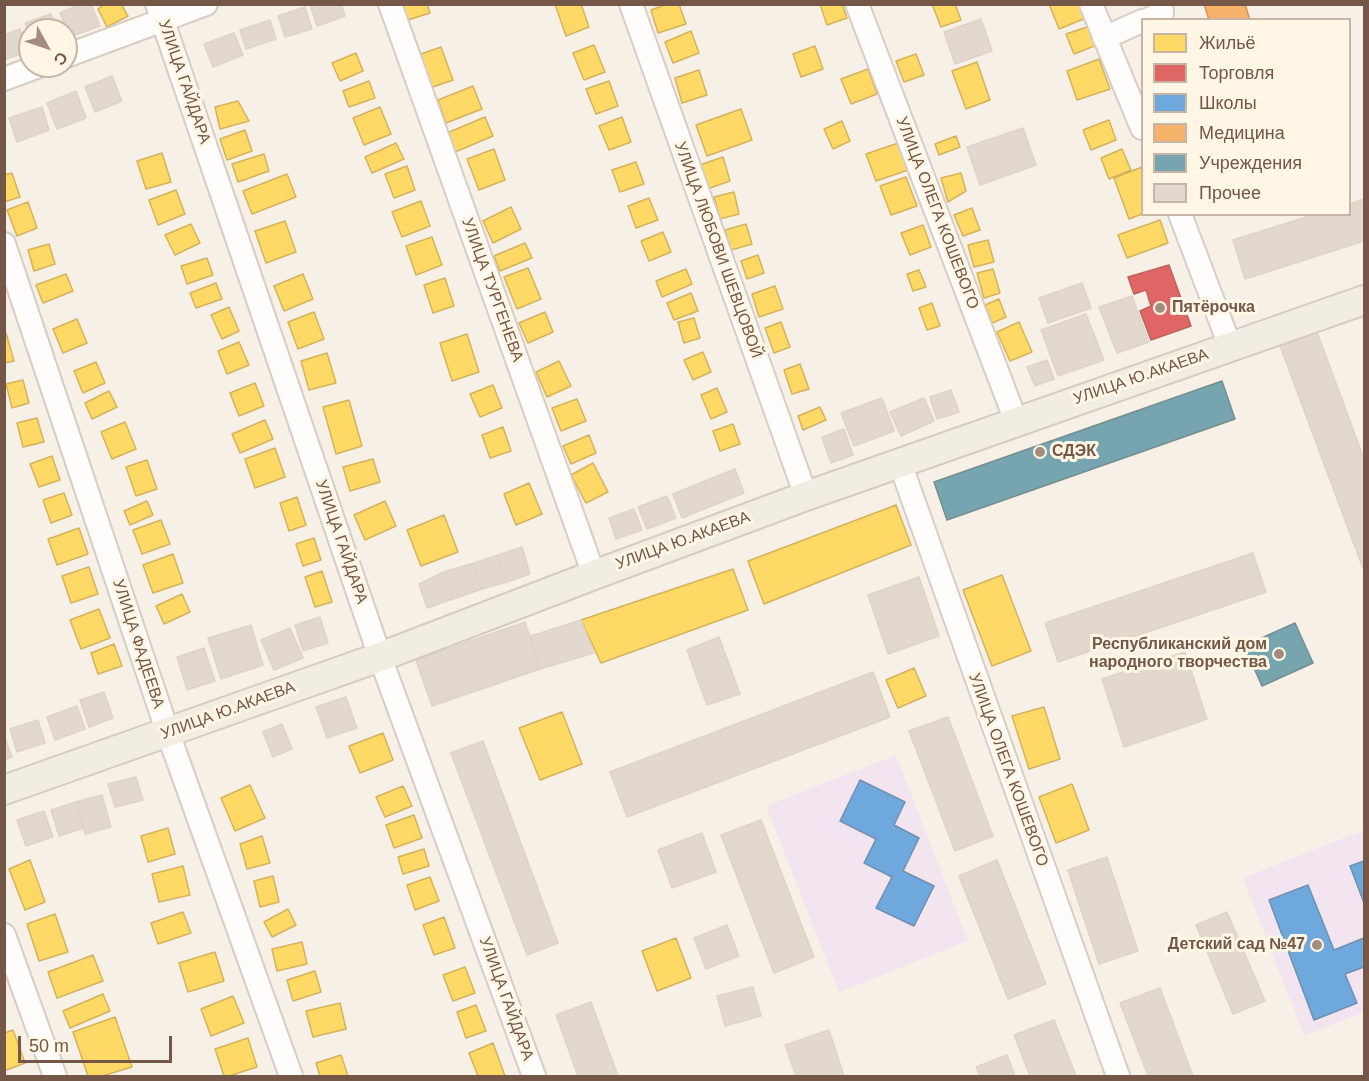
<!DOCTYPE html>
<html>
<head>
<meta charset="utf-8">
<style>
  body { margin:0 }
  #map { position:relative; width:1369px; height:1081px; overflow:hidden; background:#f6f0e6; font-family:Arial,sans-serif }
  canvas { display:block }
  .frame { position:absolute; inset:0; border:6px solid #745746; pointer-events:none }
  .legend { position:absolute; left:1141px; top:18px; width:210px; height:198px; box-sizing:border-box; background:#fff6e6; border:2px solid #c7b6a6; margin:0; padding:8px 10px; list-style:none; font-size:18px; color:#745746 }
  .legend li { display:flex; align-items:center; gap:12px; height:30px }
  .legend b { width:30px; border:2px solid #c7b6a6 }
  .north { position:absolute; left:18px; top:18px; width:60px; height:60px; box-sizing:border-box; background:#fff6e6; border:2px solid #c7b6a6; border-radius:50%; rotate:130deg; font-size:16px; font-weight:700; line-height:24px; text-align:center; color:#745746 }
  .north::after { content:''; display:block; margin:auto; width:21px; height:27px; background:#a28d7e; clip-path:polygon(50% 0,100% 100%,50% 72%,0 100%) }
  .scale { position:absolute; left:18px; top:1036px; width:154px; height:27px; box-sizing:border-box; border:3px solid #745746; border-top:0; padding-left:8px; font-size:18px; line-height:21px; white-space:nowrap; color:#745746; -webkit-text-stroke:4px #fff6e6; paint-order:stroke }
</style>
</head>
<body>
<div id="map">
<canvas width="1369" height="1081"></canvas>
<div class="frame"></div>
<ul class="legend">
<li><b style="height:16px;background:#ffd966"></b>Жильё</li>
<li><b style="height:16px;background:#e06666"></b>Торговля</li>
<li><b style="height:16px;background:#6fa8dc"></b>Школы</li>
<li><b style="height:16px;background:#f6b26b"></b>Медицина</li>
<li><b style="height:16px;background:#76a5af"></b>Учреждения</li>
<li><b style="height:16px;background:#e2d8ce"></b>Прочее</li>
</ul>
<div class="north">С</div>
<div class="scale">50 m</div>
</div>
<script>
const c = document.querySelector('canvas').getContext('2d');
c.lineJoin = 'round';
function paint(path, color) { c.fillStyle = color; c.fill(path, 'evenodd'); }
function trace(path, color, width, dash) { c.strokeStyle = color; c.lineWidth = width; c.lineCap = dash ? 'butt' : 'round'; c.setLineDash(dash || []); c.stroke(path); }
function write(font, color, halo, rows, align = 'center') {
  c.font = font + ' Arial,sans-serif'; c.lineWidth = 6; c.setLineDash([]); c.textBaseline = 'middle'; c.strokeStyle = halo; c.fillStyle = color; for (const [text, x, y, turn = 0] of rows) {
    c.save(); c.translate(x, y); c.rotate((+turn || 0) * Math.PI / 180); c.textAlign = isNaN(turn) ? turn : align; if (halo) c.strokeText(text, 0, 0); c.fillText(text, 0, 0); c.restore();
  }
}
paint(new Path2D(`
  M896,755L968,941L839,992L766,806Z
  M1364,830V1012L1304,1036L1243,878Z`), '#f2e5f0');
const homes = new Path2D(`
  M105,4H121L128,16L107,27L98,9Z
  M400,4H427L430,13L405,21Z
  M555,4H581L589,27L566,36Z
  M667,4H679L686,24L658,33L651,10Z
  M820,4H842L847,18L827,25Z
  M932,4H955L961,20L941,27Z
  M1049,4H1081L1086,18L1059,29Z
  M1090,26L1097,45L1074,54L1066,34Z
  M691,31L699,53L673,63L665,42Z
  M594,45L605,72L584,80L573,53Z
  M815,46L823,69L801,77L793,54Z
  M441,47L453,80L430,88L418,55Z
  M356,53L363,71L340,81L332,63Z
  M916,54L924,75L904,82L896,61Z
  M1099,59L1110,89L1077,100L1067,71Z
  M977,62L990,100L966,109L952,71Z
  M868,69L877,94L851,104L841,79Z
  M699,70L707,95L682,103L675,78Z
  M369,81L375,98L349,107L343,91Z
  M609,81L618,106L596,114L586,89Z
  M473,86L482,109L446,123L438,100Z
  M238,101L249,121L220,129L215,107Z
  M380,107L391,134L364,145L353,118Z
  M741,109L752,140L707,156L696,125Z
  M485,117L493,136L455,152L447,133Z
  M622,117L631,142L609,150L599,126Z
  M1109,120L1116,140L1091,150L1083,130Z
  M842,121L850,141L833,149L824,129Z
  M245,130L252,151L227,160L220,139Z
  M956,136L960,147L939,155L935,144Z
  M396,143L404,159L372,173L365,157Z
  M898,143L908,170L876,181L866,154Z
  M494,149L505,180L479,190L467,159Z
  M1122,149L1131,170L1109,179L1101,158Z
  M162,153L171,182L146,189L137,161Z
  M264,154L269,171L238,182L232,164Z
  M723,157L730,181L707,189L700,165Z
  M636,162L644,184L620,192L612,170Z
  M407,166L415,190L394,198L385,174Z
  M1142,167V214L1129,219L1114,178Z
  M12,173L20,197L4,202V175Z
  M961,173L966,191L948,202L941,178Z
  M287,174L296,197L252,214L243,191Z
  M906,177L917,206L891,215L880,186Z
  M176,190L185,214L158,225L149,200Z
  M734,192L739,214L720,219L714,197Z
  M649,198L658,220L636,228L628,206Z
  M421,201L430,226L402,237L392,212Z
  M28,202L37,228L17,236L7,210Z
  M511,207L521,229L493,243L483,221Z
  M972,208L980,230L963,236L954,215Z
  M1160,220L1168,243L1127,258L1118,235Z
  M285,221L296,252L266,263L255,231Z
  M191,224L200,243L175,255L165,235Z
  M746,224L752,244L731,250L725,230Z
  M923,225L931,247L910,255L901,233Z
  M663,232L671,252L649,261L641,241Z
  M432,237L442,265L416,275L406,246Z
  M988,240L994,262L974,267L968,245Z
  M525,243L532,258L500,271L494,256Z
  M49,244L55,264L34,271L28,250Z
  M758,255L764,273L747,279L741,261Z
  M207,258L213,275L187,284L181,266Z
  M528,268L541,299L517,309L504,277Z
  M686,269L692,284L662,297L656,281Z
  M993,269L1000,293L984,298L977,273Z
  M919,270L926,287L913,291L907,274Z
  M66,274L73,291L43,303L36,285Z
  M303,274L313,299L284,311L274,286Z
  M445,278L454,306L433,313L424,285Z
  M216,283L222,299L196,308L190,293Z
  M775,286L783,309L759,317L752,294Z
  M691,293L698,311L674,320L667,303Z
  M999,299L1006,317L992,323L985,305Z
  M932,303L940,326L927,330L919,308Z
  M229,307L239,331L222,339L211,315Z
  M314,312L324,339L298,349L288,322Z
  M545,312L553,332L528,343L519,323Z
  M694,318L700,338L684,343L678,322Z
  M77,319L87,343L63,353L53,329Z
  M781,322L790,347L774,353L765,328Z
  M1019,322L1032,352L1010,361L997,332Z
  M4,333H6L14,361L4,363Z
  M467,334L479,372L452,381L440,343Z
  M239,342L249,365L227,374L218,351Z
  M703,352L711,372L693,380L684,360Z
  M327,353L336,383L309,390L301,361Z
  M559,361L571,386L547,397L536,372Z
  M96,362L105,383L83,393L74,371Z
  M800,364L809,389L792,394L784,370Z
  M23,380L29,403L12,408L6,384Z
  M255,383L264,406L239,416L230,393Z
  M493,385L502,408L480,417L470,394Z
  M717,388L727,412L711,419L701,395Z
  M109,391L117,407L92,419L85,403Z
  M577,399L586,421L561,431L552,408Z
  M349,400L362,446L336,454L323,407Z
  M820,407L826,420L803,430L798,416Z
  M37,418L44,442L23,447L17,423Z
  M265,420L273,439L240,453L232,434Z
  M125,422L136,449L112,459L101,432Z
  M733,424L740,444L720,451L713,431Z
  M503,427L511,451L490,458L482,435Z
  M589,435L596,453L571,464L563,446Z
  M275,448L285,477L255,488L245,459Z
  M52,456L60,480L39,487L30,464Z
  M373,459L380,482L350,491L343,467Z
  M147,460L157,489L136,496L126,467Z
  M593,463L608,492L586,503L571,475Z
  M529,483L542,514L516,525L504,494Z
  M64,493L72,515L51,523L43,500Z
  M297,497L306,525L289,531L280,503Z
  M147,501L153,515L130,525L124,511Z
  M385,501L396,526L365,540L354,515Z
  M896,505L911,545L764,604L748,561Z
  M444,515L458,552L421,566L407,530Z
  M161,520L170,544L142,554L133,530Z
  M79,528L88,554L57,565L48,539Z
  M314,538L321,560L303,566L296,544Z
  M173,554L183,583L153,593L143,565Z
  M89,567L98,594L71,603L62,576Z
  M733,569L748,610L601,663L581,620Z
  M322,571L332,602L315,607L305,577Z
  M1002,575L1031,651L992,666L963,590Z
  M182,594L190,612L164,624L156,606Z
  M99,609L110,638L81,649L70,620Z
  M114,644L122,666L98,674L91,653Z
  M914,668L926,696L898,708L886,680Z
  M1044,707L1060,759L1029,769L1012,716Z
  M562,712L582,764L540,780L519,728Z
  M383,733L393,760L360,773L349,746Z
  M1072,784L1089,830L1056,843L1039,797Z
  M250,785L265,818L235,831L221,798Z
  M403,786L412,806L385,817L376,797Z
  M414,815L422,838L394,848L386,825Z
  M168,828L175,854L148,862L141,836Z
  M262,836L270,863L247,869L240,844Z
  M424,849L429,866L403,874L398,857Z
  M30,860L45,902L25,910L9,869Z
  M183,866L190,895L159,902L152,874Z
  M273,876L279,902L260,907L254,881Z
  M430,877L439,901L415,910L407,885Z
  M288,909L296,925L272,937L264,922Z
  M183,912L191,933L158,944L151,923Z
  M55,914L68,952L39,961L27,924Z
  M444,917L455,948L434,955L423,925Z
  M676,938L691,978L657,991L642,951Z
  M302,942L307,964L277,971L272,949Z
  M215,952L224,981L188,992L179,963Z
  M93,955L103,981L57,998L48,972Z
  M465,967L475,993L453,1001L443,975Z
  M315,971L321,992L293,1001L287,980Z
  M103,994L110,1011L70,1028L63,1011Z
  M233,996L244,1023L211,1036L201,1009Z
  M340,1003L346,1029L313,1037L306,1011Z
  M476,1005L486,1031L466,1038L457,1012Z
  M115,1017L132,1067L102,1076H88L73,1032Z
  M13,1030L25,1063L4,1071V1033Z
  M248,1038L257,1067L229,1076H224L215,1049Z
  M493,1043L505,1076H478L469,1053Z
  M341,1055L348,1076H320L316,1063Z`);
paint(homes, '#ffd966');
trace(homes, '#d5b25c', 1.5);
const shops = new Path2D(`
  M1169,265L1191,326L1151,340L1140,311L1151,306L1146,290L1134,294L1128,277Z`);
paint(shops, '#e06666');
trace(shops, '#c0625c', 1.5);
const schools = new Path2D(`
  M860,780L905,802L894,825L919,838L903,871L934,886L914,926L876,908L892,877L864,863L876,839L840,821Z
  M1364,861V903L1350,866Z
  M1308,885L1334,950L1364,938V967L1345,974L1357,1003L1314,1020L1269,900Z`);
paint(schools, '#6fa8dc');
trace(schools, '#7090af', 1.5);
const health = new Path2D(`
  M1204,4H1245L1250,20H1209Z`);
paint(health, '#f6b26b');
trace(health, '#cf9760', 1.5);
const public = new Path2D(`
  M1222,381L1235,419L947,520L934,482Z
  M1295,623L1313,663L1262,686L1244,646Z`);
paint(public, '#76a5af');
trace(public, '#758e90', 1.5);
const building = new Path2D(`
  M81,4H91L100,26L69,37L60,13Z
  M310,4H341L345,16L317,26Z
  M305,7L312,29L285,37L278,16Z
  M51,14L57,30H30V36L25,23Z
  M981,19L992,51L955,64L944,32Z
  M270,20L276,39L246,49L240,30Z
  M20,29L28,51L4,60V35Z
  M234,33L243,55L213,67L204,44Z
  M112,76L122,101L95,112L85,87Z
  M76,91L86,118L57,129L47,103Z
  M42,107L49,130L17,142L9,118Z
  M1023,128L1036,165L980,185L967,147Z
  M1364,199V241L1245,279L1233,240L1316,214H1350V204Z
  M1082,283L1091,308L1048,323L1039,298Z
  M1132,296L1149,342L1117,353L1099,307Z
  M1086,314L1104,360L1058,376L1041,330Z
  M1317,332L1364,459V571L1280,346Z
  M1047,360L1054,379L1035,386L1027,367Z
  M951,390L959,412L937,419L930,397Z
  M882,398L894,431L854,446L841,413Z
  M924,398L934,421L901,436L890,412Z
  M844,429L853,455L831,463L822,437Z
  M735,469L744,493L714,505L705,481Z
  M705,481L714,505L682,518L673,494Z
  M667,496L676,518L647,529L638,507Z
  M634,509L642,530L616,539L609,518Z
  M522,547L530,574L507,582L498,555Z
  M1253,553L1266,592L1058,662L1045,623Z
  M498,555L507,582L482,589L474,563Z
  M474,563L482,589L453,599L444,572Z
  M444,572L453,599L427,608L419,584Z
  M919,577L939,636L888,654L868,595Z
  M320,617L328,643L303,651L295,625Z
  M581,620L594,653L540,669L531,636Z
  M525,622L540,669L432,706L416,660Z
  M251,625L263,665L221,679L208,638Z
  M290,628L303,658L274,670L261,640Z
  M719,637L740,694L707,705L687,650Z
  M204,648L215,681L187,690L177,657Z
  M1185,652L1207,719L1124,747L1102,679Z
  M873,672L890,717L627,817L610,772Z
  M104,692L113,718L89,727L80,700Z
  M346,697L357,728L327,738L316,707Z
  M77,706L85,729L55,740L47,717Z
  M948,717L993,836L955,851L909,731Z
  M38,720L45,743L17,752L10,729Z
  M282,724L292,749L273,757L263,732Z
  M4,736L12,757L4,760Z
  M483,741L558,943L527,955L451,753Z
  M136,777L143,800L115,807L108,784Z
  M102,795L111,827L85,834L76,802Z
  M76,802L84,828L59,836L51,810Z
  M44,811L53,837L26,846L17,820Z
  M761,820L814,957L774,973L721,835Z
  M702,833L716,872L672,888L658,850Z
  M1107,857L1138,951L1099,964L1068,870Z
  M997,860L1046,984L1008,999L959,876Z
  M1227,912L1265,1001L1233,1014L1196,925Z
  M727,925L739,956L706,969L694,938Z
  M753,987L761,1016L725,1026L717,996Z
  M1160,988L1193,1076H1148L1120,1003Z
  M591,1002L618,1076H578L556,1015Z
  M1054,1020L1076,1076H1030L1014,1035Z
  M829,1030L844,1076H796L785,1045Z
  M1007,1055L1015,1076H980L976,1067Z`);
paint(building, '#e2d8ce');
trace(building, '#dfd3c8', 1.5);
const minor = new Path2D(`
  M157,4L380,657L534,1076
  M390,4L594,575
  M631,4L806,496
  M857,4L1016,421
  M1091,4L1142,128
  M1147,20L1162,13L1161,4
  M1104,38L1142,21
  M66,56L206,4
  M4,79L39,66
  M1180,214L1230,346
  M4,244L168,733L291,1076
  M900,463L1118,1076
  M4,935L55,1076`);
const major = new Path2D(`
  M4,790L380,657L594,575L806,496L1364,300`);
trace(minor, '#d7cdc4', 26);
trace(major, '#d5cbc3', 32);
trace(minor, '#fefdfb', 22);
trace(major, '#f2ede3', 28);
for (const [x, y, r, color] of [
  [1160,308,6,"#a28d7e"],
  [1040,452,6,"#a28d7e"],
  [1279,654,6,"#a28d7e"],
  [1317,945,6,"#a28d7e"]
]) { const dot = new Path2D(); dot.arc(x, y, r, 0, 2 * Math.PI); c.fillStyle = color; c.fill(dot); trace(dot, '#fff6e6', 2); }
write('16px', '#745746', '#fff6e6', [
  ["УЛИЦА ГАЙДАРА",184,82,71],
  ["УЛИЦА ОЛЕГА КОШЕВОГО",937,213,69],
  ["УЛИЦА ЛЮБОВИ ШЕВЦОВОЙ",718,250,70],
  ["УЛИЦА ТУРГЕНЕВА",492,290,70],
  ["УЛИЦА Ю.АКАЕВА",1141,377,-19],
  ["УЛИЦА Ю.АКАЕВА",683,541,-20],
  ["УЛИЦА ГАЙДАРА",341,542,71],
  ["УЛИЦА ФАДЕЕВА",138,644,72],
  ["УЛИЦА Ю.АКАЕВА",228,711,-20],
  ["УЛИЦА ОЛЕГА КОШЕВОГО",1008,770,70],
  ["УЛИЦА ГАЙДАРА",506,999,70]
]);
write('bold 16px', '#745746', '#fff6e6', [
  ["Пятёрочка",1172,308],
  ["СДЭК",1052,452],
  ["Республиканский дом",1267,645,"right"],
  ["народного творчества",1267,663,"right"],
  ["Детский сад №47",1305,945,"right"]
], 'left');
</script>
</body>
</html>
